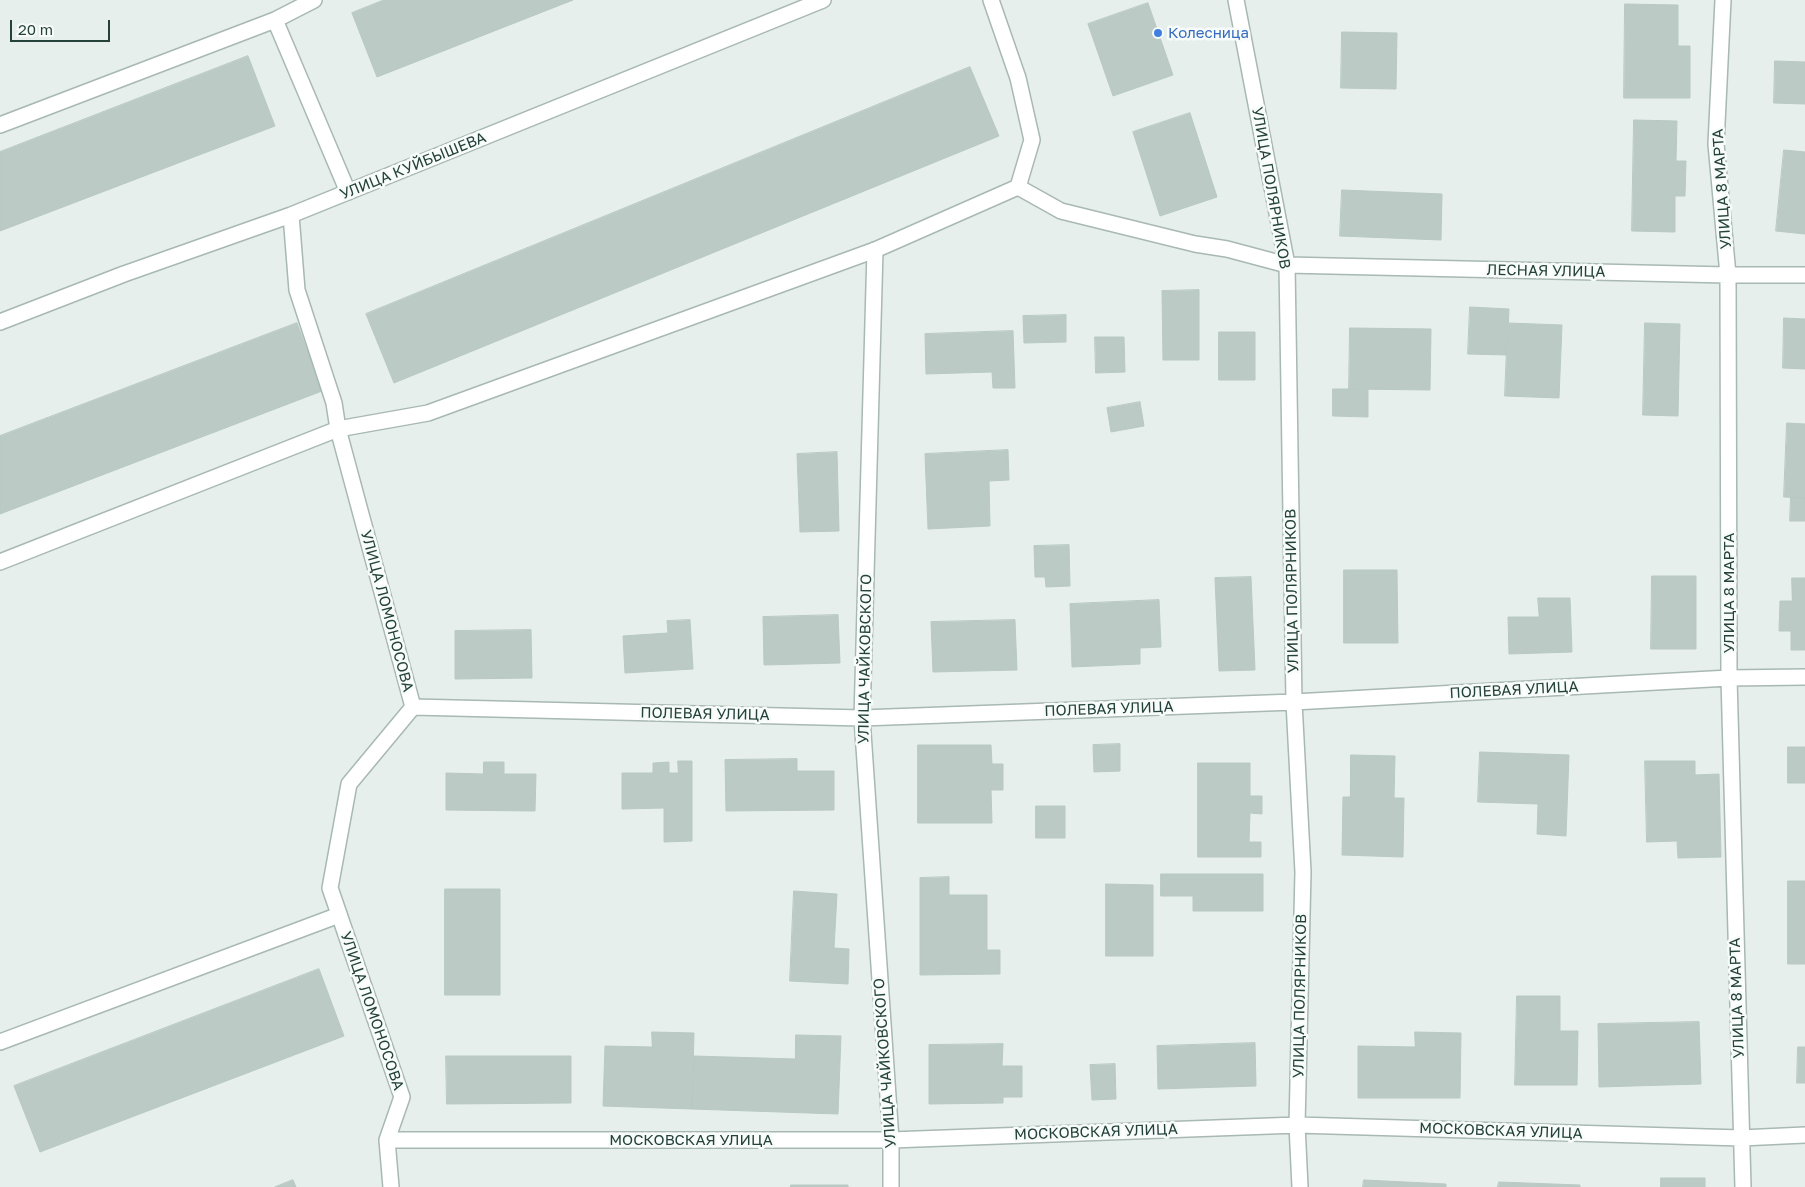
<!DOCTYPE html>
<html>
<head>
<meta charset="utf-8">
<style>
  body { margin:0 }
  #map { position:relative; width:1805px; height:1187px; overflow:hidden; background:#e6efeb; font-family:"Golos Text",sans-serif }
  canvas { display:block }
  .scale { position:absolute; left:10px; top:20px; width:100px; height:22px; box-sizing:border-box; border:2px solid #24423a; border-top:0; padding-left:6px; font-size:15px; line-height:18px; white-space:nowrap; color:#24423a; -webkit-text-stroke:4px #f7fbf9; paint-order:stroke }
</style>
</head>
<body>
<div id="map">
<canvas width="1805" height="1187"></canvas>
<div class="scale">20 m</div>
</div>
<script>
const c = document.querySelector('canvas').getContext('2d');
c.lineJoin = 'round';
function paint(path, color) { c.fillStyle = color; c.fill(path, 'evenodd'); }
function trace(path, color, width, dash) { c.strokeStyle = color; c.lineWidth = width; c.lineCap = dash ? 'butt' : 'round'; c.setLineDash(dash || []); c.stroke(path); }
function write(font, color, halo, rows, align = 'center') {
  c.font = font + ' "Golos Text",sans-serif'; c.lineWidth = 5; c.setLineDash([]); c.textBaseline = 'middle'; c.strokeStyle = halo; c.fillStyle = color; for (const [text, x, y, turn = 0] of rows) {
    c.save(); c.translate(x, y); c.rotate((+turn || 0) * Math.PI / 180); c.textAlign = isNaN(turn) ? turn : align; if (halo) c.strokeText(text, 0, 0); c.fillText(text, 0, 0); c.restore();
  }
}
const building = new Path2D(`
  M384,0H573L377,77L352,13Z
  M1148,3L1173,75L1113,96L1088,24Z
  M1625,4L1678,5V46H1690V98H1624Z
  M1342,32L1397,33L1396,89L1341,88Z
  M248,56L275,126L0,231V152Z
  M1775,61L1805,62V104L1774,103Z
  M970,67L999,136L394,383L366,314Z
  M1190,113L1217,197L1160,216L1133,132Z
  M1634,120L1677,121L1676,161H1686L1685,196H1675V232L1632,231Z
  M1784,150L1805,152V234L1776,231Z
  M1342,190L1442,194L1441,240L1340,236Z
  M1199,290V360H1163L1162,291Z
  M1470,307L1509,309L1507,355L1468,354Z
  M1066,315V342L1024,343L1023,316Z
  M1784,318L1805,319V369L1783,368Z
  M297,323L322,391L0,514V436Z
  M1508,323L1562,325L1559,398L1505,396Z
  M1645,323L1680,324L1678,416L1643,415Z
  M1350,328L1431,329L1430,390L1349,389Z
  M1013,331L1015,388H993L992,372L926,374L925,334Z
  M1219,332H1255V380H1219Z
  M1095,337H1124L1125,372L1096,373Z
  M1333,389H1368V417L1333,416Z
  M1140,402L1144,426L1111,432L1107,408Z
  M1787,423L1805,424V498L1784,497Z
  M1008,450L1009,480L989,481L990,526L928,529L925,454Z
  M837,452L839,531L800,532L797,454Z
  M1791,497L1805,498V521H1790Z
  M1069,545L1070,586L1046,587L1045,577H1035L1034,546Z
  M1344,570H1397L1398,643H1344Z
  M1652,576H1696V649H1651Z
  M1251,577L1255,670L1219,671L1215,578Z
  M1792,578H1805V650H1791V631H1779L1780,601H1792Z
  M1538,598H1570L1572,652L1509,654L1508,617H1539Z
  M1159,600L1161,647L1140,648V664L1072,667L1070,604Z
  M838,615L840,663L764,665L763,617Z
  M690,620L693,669L625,673L623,636L668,633L667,621Z
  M1015,620L1017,670L933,672L931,622Z
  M531,630L532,678L455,679V631Z
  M1120,744V771L1094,772L1093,745Z
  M918,745H991L992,764H1003V790H991L992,823H918Z
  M1788,747H1805V783H1788Z
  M1480,752L1569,755L1566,836L1537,834L1538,804L1478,802Z
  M1351,755L1395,756L1394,798H1404L1403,857L1342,855L1343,797H1350Z
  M797,759V771H834V810L726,811L725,760Z
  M678,761H692V841L664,842V808L622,809V773H653V763L669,762V773H678Z
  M1645,761H1695V775L1719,774L1721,857L1678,858L1677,841L1647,842Z
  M484,762H504V774H536L535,811L446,810V773L483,774Z
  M1198,763H1250V796H1262V814L1250,813L1249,842H1261V857H1198Z
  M1036,806H1065V838H1036Z
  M1161,874H1263V911H1193V896H1161Z
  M949,877V895H987V950H1000V974L920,975V878Z
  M1788,881H1805V964H1788Z
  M1106,884L1153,885V956H1106Z
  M445,889H500V995H445Z
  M794,891L837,894L834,948L849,949L848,984L790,981Z
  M319,969L344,1036L40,1152L14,1086Z
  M1517,996H1560V1031H1578L1577,1085H1515Z
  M1699,1022L1701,1084L1599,1087L1598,1024Z
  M652,1032L694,1033L692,1109L603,1106L605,1046L652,1047Z
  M1415,1032L1461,1033L1460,1098H1358V1046L1415,1047Z
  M796,1035L841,1036L838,1114L692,1109L694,1056L795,1059Z
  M1255,1043L1256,1086L1158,1089L1157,1046Z
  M1003,1044L1002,1066H1022V1097H1003V1103L929,1104V1045Z
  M1798,1047H1805V1083H1797Z
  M446,1056H571V1103L447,1104Z
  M1115,1064L1116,1099L1092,1100L1090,1065Z
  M1661,1178H1705V1187H1661Z
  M293,1180L296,1187H275Z
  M1364,1180L1446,1184V1187H1363Z
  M1499,1182L1580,1185V1187H1498Z
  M791,1185H848V1187H791Z`);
paint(building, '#bbcac4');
trace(building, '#b8c9c2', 1);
const lane = new Path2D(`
  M314,0L275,20L348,192
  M0,125L275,20
  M1018,187L1061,211L1195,244L1227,249L1287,265
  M0,562L338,429L428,413L875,250L1018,187L1032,140L1018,78L991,0
  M0,1042L339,915`);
const street = new Path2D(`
  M1236,0L1287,265L1294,702L1303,872L1297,1125L1300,1187
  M1723,0L1716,144L1728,275L1729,678L1743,1187
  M291,215L297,290L334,403L338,429L413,707L349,784L330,888L402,1097L387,1140L391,1187
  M875,250L862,718L891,1140V1187
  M1287,265L1728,275H1805
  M0,322L124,274L291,215L823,0
  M413,707L862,718L1294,702L1729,678L1805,677
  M387,1140H891L1297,1125L1741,1138L1805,1135`);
trace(lane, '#a8b8b2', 18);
trace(street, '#a8b8b2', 18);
trace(lane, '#fff', 15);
trace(street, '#fff', 15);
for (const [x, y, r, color] of [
  [1158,33,5,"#3f7fe0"]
]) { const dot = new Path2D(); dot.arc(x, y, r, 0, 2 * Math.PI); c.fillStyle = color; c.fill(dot); trace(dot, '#f7fbf9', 2); }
write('15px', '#366cbe', '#f7fbf9', [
  ["Колесница",1168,33]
], 'left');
write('15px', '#24423a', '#f7fbf9', [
  ["УЛИЦА КУЙБЫШЕВА",413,166,-22],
  ["УЛИЦА ПОЛЯРНИКОВ",1271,188,80],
  ["УЛИЦА 8 МАРТА",1722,189,-94],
  ["ЛЕСНАЯ УЛИЦА",1546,271,1],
  ["УЛИЦА ПОЛЯРНИКОВ",1292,591,-91],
  ["УЛИЦА 8 МАРТА",1729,593,-90],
  ["УЛИЦА ЛОМОНОСОВА",387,611,75],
  ["УЛИЦА ЧАЙКОВСКОГО",865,659,-89],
  ["ПОЛЕВАЯ УЛИЦА",1514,690,-3],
  ["ПОЛЕВАЯ УЛИЦА",1109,709,-2],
  ["ПОЛЕВАЯ УЛИЦА",705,714,1],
  ["УЛИЦА ПОЛЯРНИКОВ",1300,996,-89],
  ["УЛИЦА 8 МАРТА",1737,998,-92],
  ["УЛИЦА ЛОМОНОСОВА",372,1011,71],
  ["УЛИЦА ЧАЙКОВСКОГО",885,1063,-94],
  ["МОСКОВСКАЯ УЛИЦА",1501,1131,2],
  ["МОСКОВСКАЯ УЛИЦА",1096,1132,-2],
  ["МОСКОВСКАЯ УЛИЦА",691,1140]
]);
</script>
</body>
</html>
